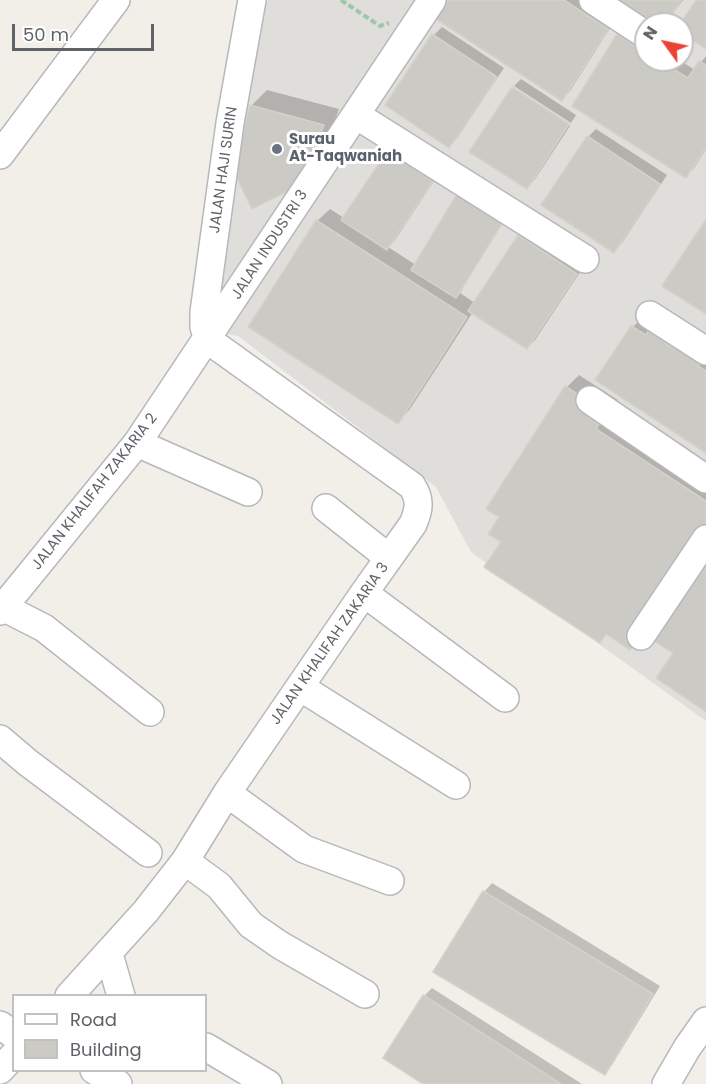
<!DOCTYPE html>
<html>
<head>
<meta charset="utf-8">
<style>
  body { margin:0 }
  #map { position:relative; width:706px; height:1084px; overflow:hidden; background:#f1efe8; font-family:Poppins,sans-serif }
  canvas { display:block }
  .legend { position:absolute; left:12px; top:994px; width:195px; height:78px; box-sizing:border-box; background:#fff; border:2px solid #bfc1c3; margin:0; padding:8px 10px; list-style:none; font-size:18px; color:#5f6368 }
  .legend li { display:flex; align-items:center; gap:12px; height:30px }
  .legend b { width:30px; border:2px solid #bfc1c3 }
  .north { position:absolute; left:634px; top:12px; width:60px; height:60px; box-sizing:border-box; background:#fff; border:2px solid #bfc1c3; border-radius:50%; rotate:303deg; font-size:16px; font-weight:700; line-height:24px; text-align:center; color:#5f6368 }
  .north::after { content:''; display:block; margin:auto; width:21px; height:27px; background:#ea4335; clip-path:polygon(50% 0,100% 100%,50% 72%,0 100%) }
  .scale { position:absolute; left:12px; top:24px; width:142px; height:27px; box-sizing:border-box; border:3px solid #5f6368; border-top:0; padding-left:8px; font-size:18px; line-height:21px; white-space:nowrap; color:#5f6368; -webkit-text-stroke:4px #fff; paint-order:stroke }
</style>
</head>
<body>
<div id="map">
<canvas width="706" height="1084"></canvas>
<ul class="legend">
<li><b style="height:8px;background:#fff"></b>Road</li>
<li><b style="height:16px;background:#cccac5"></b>Building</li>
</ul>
<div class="north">N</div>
<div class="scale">50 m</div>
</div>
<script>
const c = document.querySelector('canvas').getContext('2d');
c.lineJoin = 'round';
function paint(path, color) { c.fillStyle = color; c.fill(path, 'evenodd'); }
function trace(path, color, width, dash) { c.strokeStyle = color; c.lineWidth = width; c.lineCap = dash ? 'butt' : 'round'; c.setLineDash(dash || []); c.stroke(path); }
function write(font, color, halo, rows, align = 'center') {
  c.font = font + ' Poppins,sans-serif'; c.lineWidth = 6; c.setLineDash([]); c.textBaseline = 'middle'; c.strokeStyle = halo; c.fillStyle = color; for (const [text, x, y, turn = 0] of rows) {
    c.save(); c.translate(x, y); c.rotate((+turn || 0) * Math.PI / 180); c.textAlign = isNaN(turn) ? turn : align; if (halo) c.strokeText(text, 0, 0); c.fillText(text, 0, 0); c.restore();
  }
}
paint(new Path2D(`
  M259,0H706V721L471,552L436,487L238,336L198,329ZM646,24H682V60H646Z`), '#e0deda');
paint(new Path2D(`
  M450,0H584L615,20L570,91L562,99Z
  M622,0H683L665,24H659Z
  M442,27L504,68L457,138L449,146L387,105L434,35Z
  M626,27L646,39V60H679L695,70L706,56V149L694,168L686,177L574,105L618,35Z
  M521,79L576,115L571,123L514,86Z
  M512,89L570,126L535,179L527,188Z
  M267,90L339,109L322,156L314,169L251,106Z
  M596,129L667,175L622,243L614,251L588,137Z
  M389,151L440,172L395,240L388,247L416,265L506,215L460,289H463L460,293L475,303L519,236L527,228L584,266L535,340L527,348L473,312L410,409L398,422L317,221L330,209L344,218Z
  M641,319L706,358V451L597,380L633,327Z
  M579,375L618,400L607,416L706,481V538L600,641L503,541L501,517L567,387Z
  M492,883L660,986L612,1065L604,1073L484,892Z
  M432,988L582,1084H426L424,996Z`), '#0003');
const building = new Path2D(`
  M448,0H564L608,29L562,101L436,19Z
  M619,0H681L666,24H656Z
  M696,0H706V49L682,33V24H680Z
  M432,34L497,77L449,148L385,105Z
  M617,34L646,52V60H659L688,78L699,61L706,65V147L686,178L572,106Z
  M512,87L569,124L527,189L469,152Z
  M250,105L324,125L306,174L298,186L252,209L234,172Z
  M587,136L660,184L614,253L541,205Z
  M388,150L433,181L387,250L341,220Z
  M457,194L503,222L456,298L411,270Z
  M706,219V314L662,286Z
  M316,220L467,317L398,424L248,327Z
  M518,235L577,274L527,349L468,311Z
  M631,326L646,335L651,326L667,337L664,342L674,348L677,345L702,361L698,366L706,371V453L595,380Z
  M565,386L606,413L596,429L706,501V534L630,650L606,634L600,643L484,567L501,542L488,534L499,517L486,509Z
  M706,560V712L656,678L673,653L653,640Z
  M483,891L653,994L605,1075L433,972Z
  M423,995L561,1084H423L383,1058Z`);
paint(building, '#cccac5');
trace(building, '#d6d1c6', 1.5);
const minor = new Path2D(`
  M593,0L646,35
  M356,115L585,259
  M0,155L116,0
  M650,315L706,351
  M208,340L204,327V312L230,123L252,0
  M590,400L706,479
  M137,443L248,492
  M326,508L389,558
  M364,593L505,698
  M3,607L44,628L150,712
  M0,611L137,443L432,0
  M641,636L706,539
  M300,687L456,785
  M0,739L27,762L148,853
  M227,793L304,849L390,881
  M185,861L219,886L251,925L280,945L365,994
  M109,954L121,996
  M69,996L146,911L185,861L227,793L364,593L413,524C419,510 421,500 412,486L208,340
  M0,1025L14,1035
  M206,1047L268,1084
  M0,1070L14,1055
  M94,1070L118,1084
  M666,1084L687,1048L706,1021`);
trace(minor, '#b5b8bc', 30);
trace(new Path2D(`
  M341,0L380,26L389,23`), '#9cc7a9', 4, [6, 3]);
trace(minor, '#fff', 27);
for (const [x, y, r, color] of [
  [277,149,6,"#6b7280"]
]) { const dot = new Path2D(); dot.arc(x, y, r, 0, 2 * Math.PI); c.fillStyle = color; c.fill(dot); trace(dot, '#fff', 2); }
write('bold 15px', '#5b616d', '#fff', [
  ["Surau",289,140],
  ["At-Taqwaniah",289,157]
], 'left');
write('15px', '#5f6368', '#fff', [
  ["JALAN HAJI SURIN",224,170,-82],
  ["JALAN INDUSTRI 3",270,245,-57],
  ["JALAN KHALIFAH ZAKARIA 2",95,492,-52],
  ["JALAN KHALIFAH ZAKARIA 3",330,644,-55]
]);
</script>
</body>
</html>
